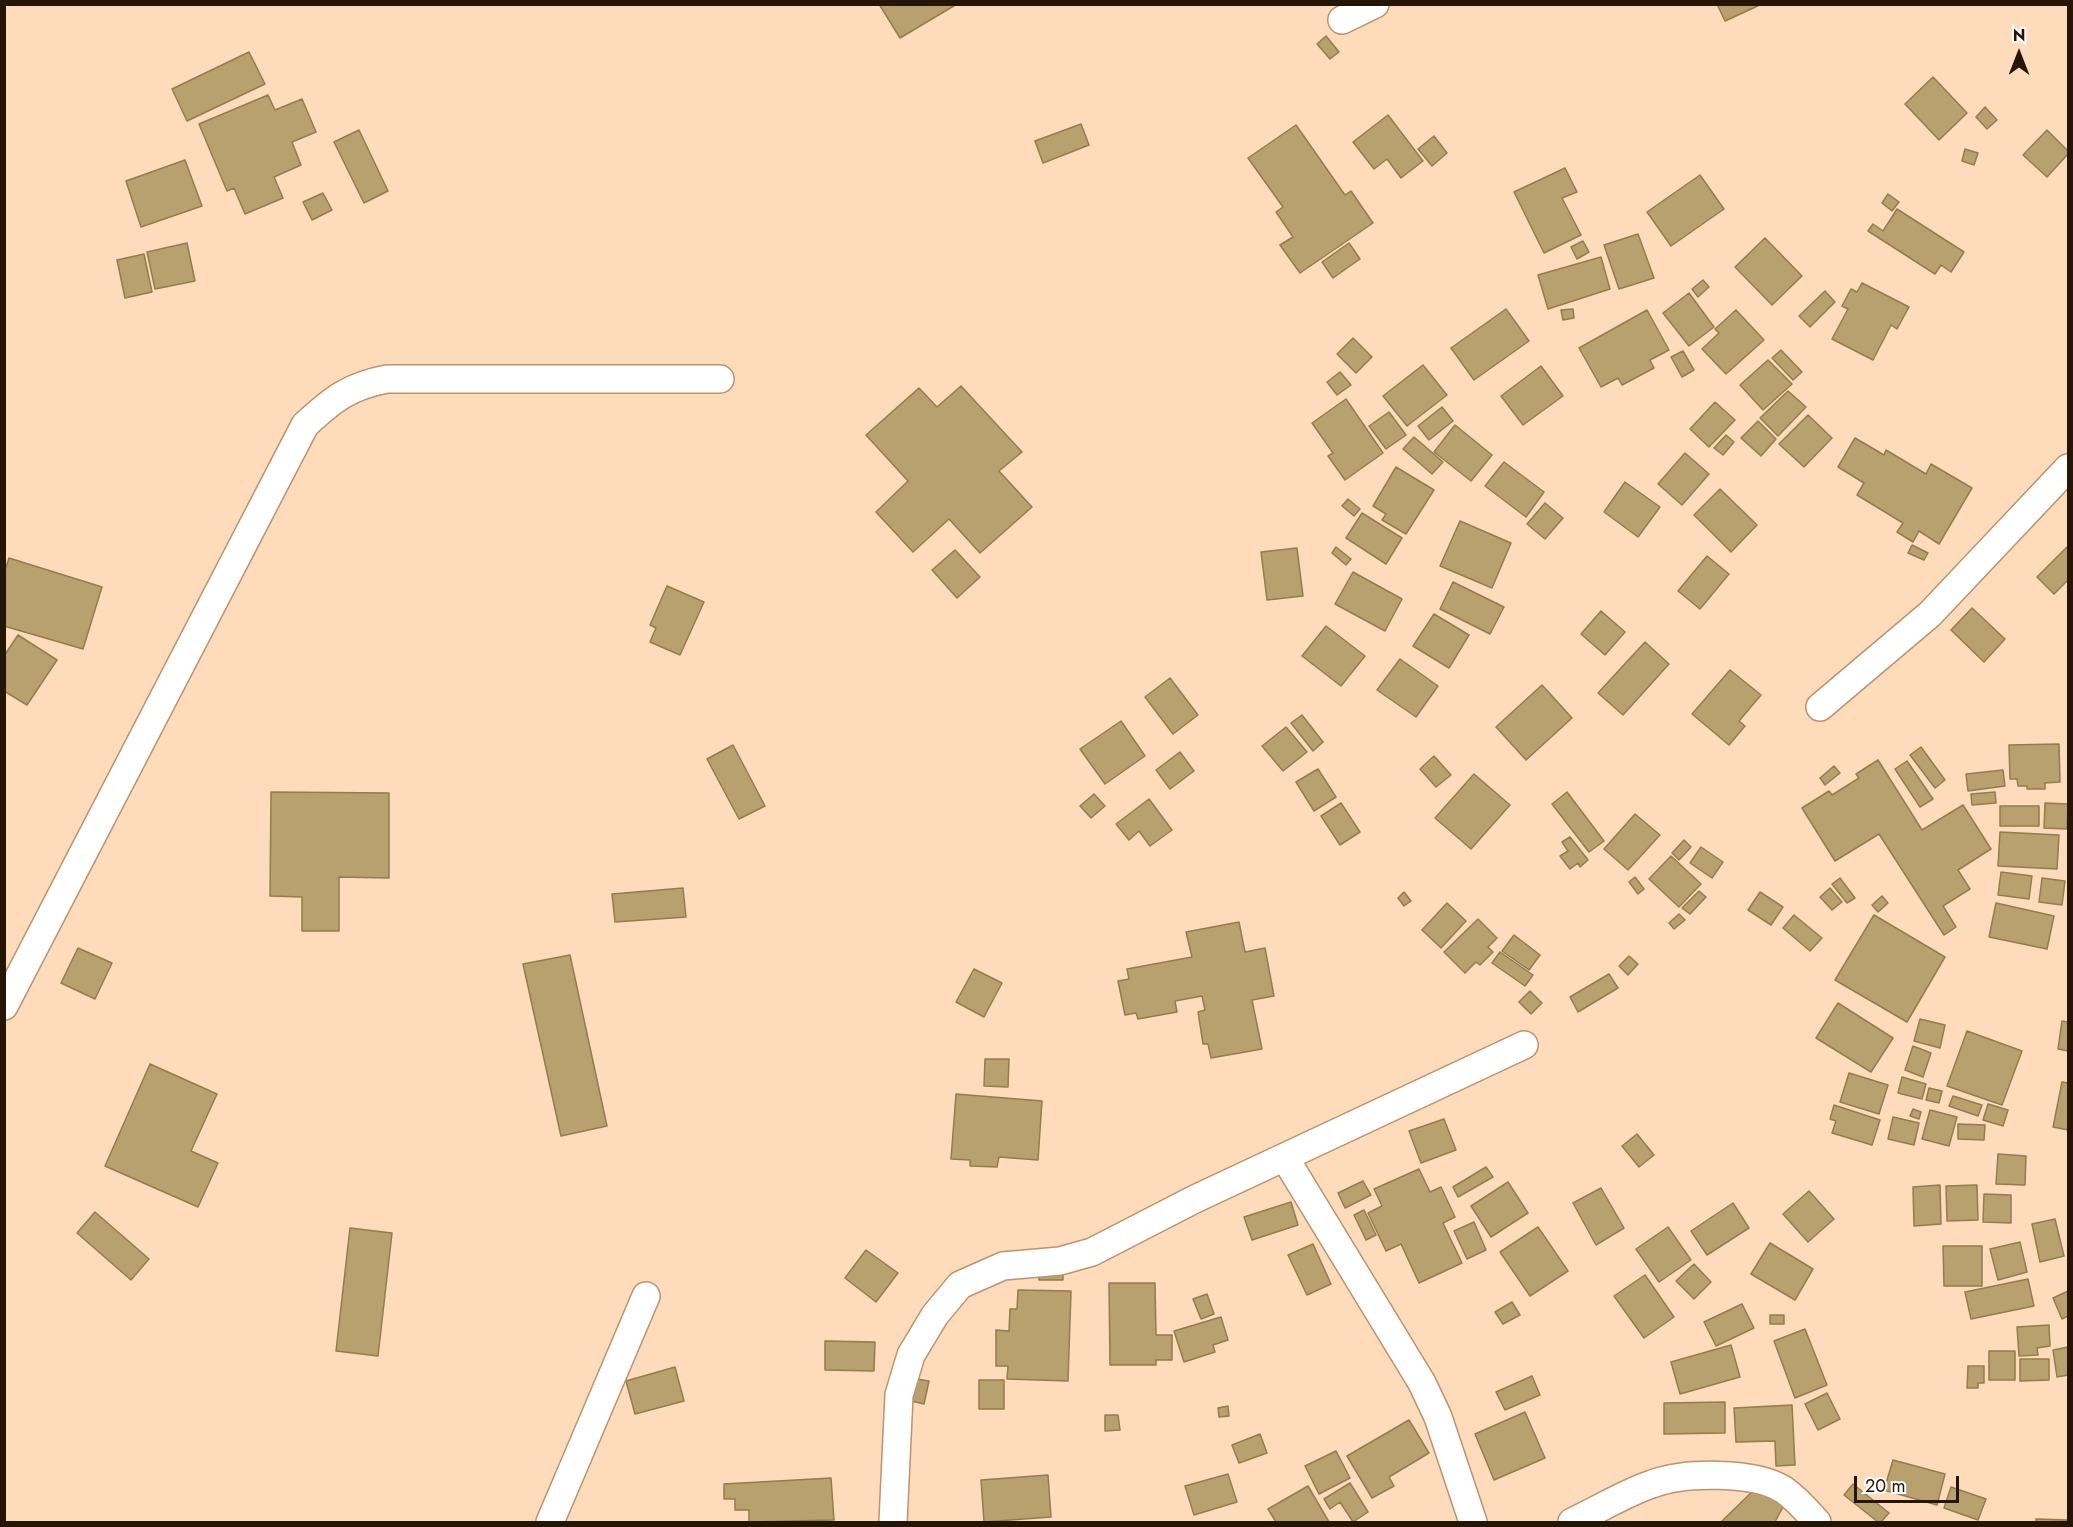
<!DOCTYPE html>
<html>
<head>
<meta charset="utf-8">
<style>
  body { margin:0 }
  #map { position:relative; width:2073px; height:1527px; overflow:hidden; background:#fedbbb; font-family:Jost,sans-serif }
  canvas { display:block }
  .frame { position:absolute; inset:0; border:6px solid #241505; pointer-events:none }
  .north { position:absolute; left:1989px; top:24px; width:60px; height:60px; -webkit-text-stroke:4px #fff; paint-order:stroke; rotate:0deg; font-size:16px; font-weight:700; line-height:24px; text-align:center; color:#241505 }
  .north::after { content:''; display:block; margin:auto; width:21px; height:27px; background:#241505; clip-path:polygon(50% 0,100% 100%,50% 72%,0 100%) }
  .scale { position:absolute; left:1854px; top:1476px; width:105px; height:27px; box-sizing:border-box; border:3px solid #241505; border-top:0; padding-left:8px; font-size:18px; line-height:21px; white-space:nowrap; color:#241505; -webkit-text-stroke:4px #fff; paint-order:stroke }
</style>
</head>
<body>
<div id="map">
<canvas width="2073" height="1527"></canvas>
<div class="frame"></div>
<div class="north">N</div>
<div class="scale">20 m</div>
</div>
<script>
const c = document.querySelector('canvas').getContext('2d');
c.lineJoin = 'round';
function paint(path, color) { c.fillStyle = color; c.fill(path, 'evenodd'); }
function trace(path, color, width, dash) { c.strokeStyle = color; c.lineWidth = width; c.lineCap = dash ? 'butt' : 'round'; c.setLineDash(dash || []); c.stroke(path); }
const building = new Path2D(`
  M879,4H957L900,38Z
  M1717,4H1762L1725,21Z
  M1326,36L1339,52L1330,59L1317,44Z
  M249,52L265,84L187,121L172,89Z
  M1933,77L1967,113L1939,140L1905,104Z
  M268,95L275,110L302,99L316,132L292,142L301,165L274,177L283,198L245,214L234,188L227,191L199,124Z
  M1985,107L1997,120L1987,129L1976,117Z
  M1388,115L1423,161L1401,178L1387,159L1374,169L1353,142Z
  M1081,124L1089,145L1043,163L1035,141Z
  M1296,125L1345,195L1351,191L1373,223L1300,273L1280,245L1293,237L1276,212L1283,207L1248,158Z
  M359,130L388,191L364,203L334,142Z
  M2047,130L2068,151V154L2047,177L2023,155Z
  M1434,136L1447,153L1432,166L1418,149Z
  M1965,149L1978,153L1974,165L1962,161Z
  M185,160L202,206L141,227L126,181Z
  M1565,168L1577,192L1562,198L1581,235L1544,253L1514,192Z
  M1700,175L1724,209L1671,246L1647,212Z
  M323,193L332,210L312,220L303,202Z
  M1888,194L1899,202L1892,211L1882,203Z
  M1897,209L1964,252L1951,272L1941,265L1935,274L1868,231L1873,224L1883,231Z
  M1638,234L1654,278L1619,289L1604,245Z
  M1765,238L1802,276L1772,305L1735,267Z
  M1583,241L1589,252L1577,259L1571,247Z
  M187,243L195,281L155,289L147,252Z
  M1349,243L1360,259L1333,278L1322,262Z
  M144,254L152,292L125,298L117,260Z
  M1601,257L1610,289L1548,309L1538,275Z
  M1703,280L1709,287L1698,297L1692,289Z
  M1862,283L1909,307L1897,329L1891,325L1873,360L1832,339L1848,309L1842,306L1851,289L1857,292Z
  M1825,291L1835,302L1810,327L1799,316Z
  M1689,293L1714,327L1689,346L1663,313Z
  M1506,309L1529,341L1474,380L1451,348Z
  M1573,309L1574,318L1563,320L1561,310Z
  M1647,310L1669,350L1650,360L1654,368L1622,385L1618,378L1601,387L1579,348Z
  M1736,310L1764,340L1726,374L1702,349L1719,333L1715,329Z
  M1353,338L1372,357L1356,373L1337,354Z
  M1781,350L1802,372L1793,380L1772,358Z
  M1683,351L1694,370L1682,377L1671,357Z
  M1768,360L1792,384L1763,410L1740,385Z
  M1423,365L1447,395L1407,426L1383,396Z
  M1541,366L1563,396L1523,425L1501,396Z
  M1340,372L1351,385L1337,395L1327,382Z
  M961,386L1022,452L999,471L1032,507L980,553L949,519L913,552L876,512L908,481L866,435L919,388L937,407Z
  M1788,391L1806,407L1778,436L1760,418Z
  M1346,399L1383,453L1345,480L1328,456L1333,453L1312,423Z
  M1715,402L1735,420L1709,447L1690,429Z
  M1442,407L1453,421L1429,440L1418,426Z
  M1389,412L1406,435L1386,449L1369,426Z
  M1808,415L1832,438L1804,467L1779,444Z
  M1758,421L1776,439L1761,456L1741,438Z
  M1455,425L1492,455L1471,481L1434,452Z
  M1726,435L1734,442L1723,455L1714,448Z
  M1414,437L1443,462L1432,474L1403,449Z
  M1855,438L1884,455L1886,450L1926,474L1931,464L1972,488L1939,544L1919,531L1913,542L1897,532L1903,523L1857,495L1864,483L1838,467Z
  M1685,453L1709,474L1682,505L1658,484Z
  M1504,462L1544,492L1526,517L1485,486Z
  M1396,467L1434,490L1406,534L1382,520L1386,514L1373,506Z
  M1625,482L1660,507L1638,537L1604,512Z
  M1720,489L1757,525L1731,552L1694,515Z
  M1348,499L1360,509L1354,516L1342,506Z
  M1545,503L1563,518L1545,539L1527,524Z
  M1362,513L1402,538L1386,564L1346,538Z
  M1460,521L1511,543L1492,588L1440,566Z
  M1912,545L1928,553L1924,560L1908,553Z
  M2068,546V580L2054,594L2037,577Z
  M1336,547L1351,559L1346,565L1332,553Z
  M1297,548L1303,596L1267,600L1261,552Z
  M955,550L980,577L957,598L932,570Z
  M1707,556L1729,574L1700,609L1678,591Z
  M9,558L102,587L83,649L4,626V573Z
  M1353,572L1402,599L1385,631L1335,604Z
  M1453,582L1504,607L1490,634L1440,609Z
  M667,586L704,602L680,655L650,642L656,628L650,625Z
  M1972,608L2005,639L1984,662L1951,630Z
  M1601,611L1625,632L1605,655L1581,634Z
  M1434,614L1469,635L1449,668L1413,646Z
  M1326,626L1365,656L1341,686L1302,656Z
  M18,635L57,660L27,705L4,691V656Z
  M1645,642L1669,664L1623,715L1598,693Z
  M1400,659L1438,686L1416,717L1377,690Z
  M1730,670L1761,695L1739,721L1745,726L1729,745L1692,714Z
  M1170,678L1198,715L1173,734L1145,697Z
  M1542,685L1572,718L1526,760L1496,727Z
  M1302,715L1323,742L1313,751L1291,723Z
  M1121,721L1145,756L1105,784L1080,749Z
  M1286,727L1307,752L1283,771L1262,746Z
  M2059,744L2060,782L2045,783V789H2027V786H2018L2017,779H2010L2009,745Z
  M733,745L765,806L739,819L707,759Z
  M1921,747L1945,780L1935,788L1910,755Z
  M1180,752L1194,771L1170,789L1156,770Z
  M1434,756L1451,775L1436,787L1420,769Z
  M1878,760L1922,830L1963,805L1991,849L1958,870L1970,889L1943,906L1956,927L1944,935L1879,834L1835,861L1802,808L1829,791L1832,795L1859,778L1856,774Z
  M1907,761L1933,799L1920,807L1895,769Z
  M1834,766L1840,773L1825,785L1820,778Z
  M1318,769L1336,797L1314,811L1296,782Z
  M2003,770L2005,786L1968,791L1966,774Z
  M1474,774L1510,805L1471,849L1435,818Z
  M271,792L389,793V878L339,877V931H302V897L270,896Z
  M1567,792L1604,841L1589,852L1552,804Z
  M1995,792L1996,803L1972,805L1971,794Z
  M1094,794L1105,806L1091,818L1080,806Z
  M1149,799L1172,830L1150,846L1139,831L1129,840L1116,824Z
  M1341,803L1360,832L1340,845L1321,816Z
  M2045,803L2068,804L2067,829L2044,828Z
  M2000,806H2039V826H2000Z
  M1635,814L1660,835L1628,870L1604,849Z
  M2000,832L2059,835L2057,869L1998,866Z
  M1570,837L1588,860L1580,867L1578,863L1570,869L1560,856L1568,851L1562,842Z
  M1684,840L1691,847L1679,860L1672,853Z
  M1701,847L1723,862L1712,878L1690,863Z
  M1671,856L1701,884L1679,907L1649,879Z
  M2001,872L2032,876L2029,899L1998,895Z
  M1635,877L1644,889L1638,894L1629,882Z
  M1840,878L1855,898L1847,903L1832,884Z
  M2042,878L2065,881L2062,905L2039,902Z
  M683,888L686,917L615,922L612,894Z
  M1830,888L1842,902L1832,910L1820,897Z
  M1699,891L1706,897L1690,914L1682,908Z
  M1404,892L1411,901L1404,906L1398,898Z
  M1760,892L1783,907L1771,925L1748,910Z
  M1882,896L1888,903L1878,912L1872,905Z
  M1447,903L1466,921L1441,948L1422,930Z
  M1996,903L2054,916L2047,949L1989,937Z
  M1679,914L1685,920L1674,929L1669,923Z
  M1794,915L1822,938L1810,951L1783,928Z
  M1874,915L1945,957L1907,1022L1835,980Z
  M1478,919L1497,938L1488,947L1493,952L1480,965L1476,962L1465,973L1444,952Z
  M1239,922L1245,952L1265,948L1274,996L1252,1000L1262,1049L1211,1058L1208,1044H1203L1198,1012L1205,1010L1202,996L1175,1001L1177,1012L1138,1019L1136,1013L1125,1015L1118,981L1129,979L1127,969L1192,957L1186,932Z
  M1514,935L1540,955L1529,970L1502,951Z
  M78,948L112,963L95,999L61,983Z
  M1500,952L1533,975L1525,986L1492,963Z
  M570,955L607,1126L561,1136L523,964Z
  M1629,956L1638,964L1628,975L1619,966Z
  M974,969L1002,983L984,1017L956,1002Z
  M1609,974L1618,988L1578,1012L1570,997Z
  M1530,991L1542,1003L1531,1014L1519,1002Z
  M1838,1003L1893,1038L1871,1072L1816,1038Z
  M1920,1019L1945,1025L1940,1048L1914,1041Z
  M2062,1021L2068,1022V1051L2058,1049Z
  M1967,1031L2022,1051L2002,1105L1947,1086Z
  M1913,1046L1931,1053L1923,1077L1905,1070Z
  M985,1059H1009L1008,1087L984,1086Z
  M150,1064L217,1094L191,1151L218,1163L198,1207L105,1166Z
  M1849,1073L1888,1085L1879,1114L1840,1102Z
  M1902,1077L1926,1084L1922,1099L1898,1093Z
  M2062,1082L2068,1083V1130L2053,1127Z
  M1929,1088L1942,1091L1939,1103L1926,1100Z
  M956,1094L1042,1101L1038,1160L999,1157L997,1167L970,1166V1160L951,1159Z
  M1953,1096L1982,1105L1978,1116L1949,1106Z
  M1988,1104L2008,1110L2003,1126L1983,1120Z
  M1834,1105L1880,1120L1872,1145L1832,1133L1836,1121L1830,1119Z
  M1913,1109L1921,1112L1919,1119L1910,1116Z
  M1930,1110L1957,1117L1949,1146L1922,1139Z
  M1893,1117L1919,1123L1914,1145L1888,1139Z
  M1444,1119L1456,1150L1421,1163L1409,1131Z
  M1958,1124L1985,1125L1984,1140L1958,1139Z
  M1637,1134L1654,1155L1639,1167L1622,1146Z
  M1998,1154L2026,1156L2025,1185L1996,1184Z
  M1486,1167L1493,1177L1458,1197L1453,1187Z
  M1419,1169L1430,1192L1441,1187L1455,1217L1443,1223L1462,1263L1419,1283L1401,1244L1386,1251L1368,1213L1382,1206L1374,1189Z
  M1363,1181L1371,1195L1345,1208L1338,1193Z
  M1508,1182L1528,1213L1491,1237L1471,1206Z
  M1940,1185L1941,1224L1914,1226L1913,1187Z
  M1977,1185L1978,1220L1947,1221L1946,1186Z
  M1601,1188L1624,1228L1596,1245L1573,1203Z
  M1809,1191L1834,1219L1808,1242L1783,1214Z
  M1984,1194L2011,1195V1223L1983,1222Z
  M1291,1202L1298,1225L1252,1240L1244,1217Z
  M1733,1203L1749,1228L1707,1255L1691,1231Z
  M1364,1210L1376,1235L1366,1240L1354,1215Z
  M95,1212L149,1259L131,1280L77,1233Z
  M2055,1219L2064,1256L2040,1262L2032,1224Z
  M1474,1222L1486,1250L1467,1259L1454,1231Z
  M1538,1227L1568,1271L1530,1296L1500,1252Z
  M1668,1227L1691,1260L1659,1282L1636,1249Z
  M350,1228L392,1233L378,1356L336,1351Z
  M2020,1242L2027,1272L1998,1280L1990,1249Z
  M1770,1243L1813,1269L1795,1300L1751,1274Z
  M1313,1244L1331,1284L1307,1295L1288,1255Z
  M1943,1246H1982V1286H1944Z
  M866,1250L898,1273L876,1302L845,1278Z
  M1694,1264L1711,1282L1694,1299L1676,1281Z
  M1039,1271H1063V1280H1039Z
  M1645,1275L1674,1317L1644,1338L1614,1296Z
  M2028,1279L2034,1306L1971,1319L1965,1292Z
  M1109,1283H1155L1156,1335H1172V1360H1156V1365H1110Z
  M1018,1290L1071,1291L1068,1381L1007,1379L1008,1366H996V1330L1009,1331L1010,1309H1017Z
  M2068,1291V1316L2062,1319L2053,1298Z
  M1207,1294L1214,1314L1201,1319L1193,1299Z
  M1512,1302L1520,1315L1503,1324L1495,1312Z
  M1742,1304L1754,1328L1716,1346L1704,1322Z
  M1770,1315H1784V1324H1770Z
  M1221,1317L1228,1340L1213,1345L1215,1352L1184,1362L1174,1331Z
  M2049,1325L2050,1346L2037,1348L2038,1355L2019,1356L2017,1327Z
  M1805,1329L1827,1385L1795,1398L1774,1341Z
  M825,1341L875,1342L874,1371L825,1370Z
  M1731,1345L1740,1377L1680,1394L1671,1362Z
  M2068,1347V1375L2057,1377L2053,1350Z
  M1989,1351H2015V1380H1989Z
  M2020,1359H2049V1380L2020,1381Z
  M1968,1366H1984V1383H1978V1388H1967Z
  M675,1367L684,1401L635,1414L626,1381Z
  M1532,1376L1540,1395L1505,1410L1496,1392Z
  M911,1378L929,1381L924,1404L907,1400Z
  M979,1380H1004V1409H979Z
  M1827,1393L1840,1419L1818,1430L1805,1404Z
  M1725,1402V1433L1664,1434V1403Z
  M1792,1405L1795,1465L1776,1466L1775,1441L1736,1442L1734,1408Z
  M1228,1406L1229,1416L1219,1417L1218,1408Z
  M1525,1412L1545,1458L1494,1480L1475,1434Z
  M1105,1415H1118L1120,1430L1105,1431Z
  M1409,1420L1429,1453L1389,1477L1394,1486L1372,1498L1347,1456Z
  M1260,1434L1267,1453L1239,1463L1232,1445Z
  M1336,1451L1350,1478L1319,1494L1305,1466Z
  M1893,1460L1945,1474L1937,1505L1884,1490Z
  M1228,1474L1237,1502L1194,1515L1185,1486Z
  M1048,1475L1051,1517L984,1522L981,1480Z
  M831,1478L834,1520L749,1522V1510H735V1499H724V1484Z
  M1350,1483L1368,1512L1353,1522L1340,1502L1330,1509L1324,1499Z
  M1853,1484L1889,1513L1881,1522H1878L1844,1495Z
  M1308,1486L1329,1522H1276L1268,1509Z
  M1951,1487L1986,1499L1978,1520L1944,1508Z
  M1756,1488L1784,1505L1775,1522H1721Z
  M2036,1519L2068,1520V1522H2036Z`);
paint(building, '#b9a16f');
trace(building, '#947c4c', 1.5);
const minor = new Path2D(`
  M1342,20L1375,4
  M1820,707L1930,614L2068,468
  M4,1006L305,425C332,400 349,386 387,379H720
  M1285,1158L1422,1383L1438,1417L1473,1522
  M550,1522L646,1296
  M893,1522L899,1395L911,1355L935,1315L960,1285L1003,1266L1060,1261L1092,1252L1195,1199L1524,1045
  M1572,1522C1598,1510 1625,1493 1652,1484C1684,1472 1755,1471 1784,1490C1797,1499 1807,1511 1817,1522`);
trace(minor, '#bc936c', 30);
trace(minor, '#fff', 27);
</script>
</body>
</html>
